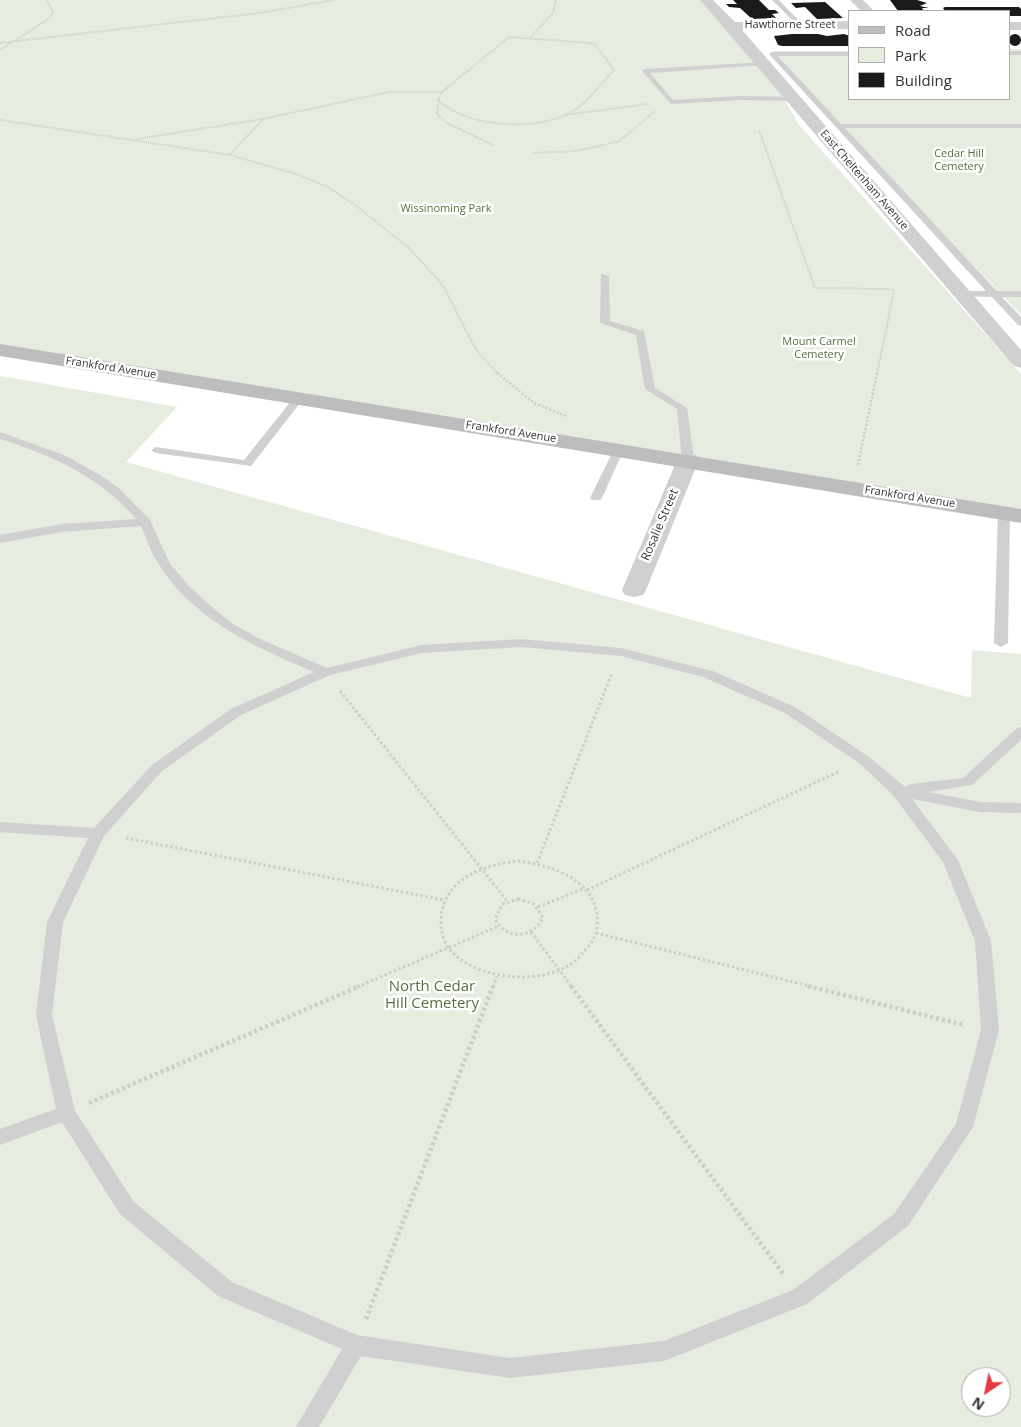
<!DOCTYPE html>
<html>
<head>
<meta charset="utf-8">
<style>
  body { margin:0 }
  #map { position:relative; width:1021px; height:1427px; overflow:hidden; background:#fff; font-family:"Open Sans",sans-serif }
  canvas { display:block }
  .legend { position:absolute; left:848px; top:10px; width:162px; height:90px; box-sizing:border-box; background:#fff; border:1px solid #adadad; margin:0; padding:6px 9px; list-style:none; font-size:15px; color:#333 }
  .legend li { display:flex; align-items:center; gap:10px; height:25px }
  .legend b { width:25px; border:1px solid #adadad }
  .north { position:absolute; left:961px; top:1367px; width:50px; height:50px; box-sizing:border-box; background:#fff; border:1px solid #adadad; border-radius:50%; rotate:214deg; font-size:14px; font-weight:700; line-height:20px; text-align:center; color:#333 }
  .north::after { content:''; display:block; margin:auto; width:18px; height:22px; background:#e63946; clip-path:polygon(50% 0,100% 100%,50% 72%,0 100%) }
</style>
</head>
<body>
<div id="map">
<canvas width="1021" height="1427"></canvas>
<ul class="legend">
<li><b style="height:6px;background:#bdbdbd"></b>Road</li>
<li><b style="height:14px;background:#e6ecdf"></b>Park</li>
<li><b style="height:14px;background:#1a1a1a"></b>Building</li>
</ul>
<div class="north">N</div>
</div>
<script>
const c = document.querySelector('canvas').getContext('2d');
c.lineJoin = 'round';
function paint(path, color) { c.fillStyle = color; c.fill(path, 'evenodd'); }
function trace(path, color, width, dash) { c.strokeStyle = color; c.lineWidth = width; c.lineCap = dash ? 'butt' : 'round'; c.setLineDash(dash || []); c.stroke(path); }
function write(font, color, halo, rows, align = 'center') {
  c.font = font + ' "Open Sans",sans-serif'; c.lineWidth = 5; c.setLineDash([]); c.textBaseline = 'middle'; c.strokeStyle = halo; c.fillStyle = color; for (const [text, x, y, turn = 0] of rows) {
    c.save(); c.translate(x, y); c.rotate((+turn || 0) * Math.PI / 180); c.textAlign = isNaN(turn) ? turn : align; if (halo) c.strokeText(text, 0, 0); c.fillText(text, 0, 0); c.restore();
  }
}
paint(new Path2D(`
  M0,0H706L764,64L799,125L1021,374V516L0,350Z
  M1010,49H1021V315L844,129L774,51H850V99H1010Z
  M0,376L177,407L126,462L971,698L972,650L1021,654V1427H0ZM971,1377H1001V1407H971Z`), '#e6ecdf');
paint(new Path2D(`
  M733,0H759L769,10H775L779,13L772,14L776,18L752,19L740,8L729,7L726,4H737Z
  M890,0H917L927,3L920,6L929,8H922L924,11H898Z
  M825,2L843,18L817,19L805,7L796,8L791,3Z
  M945,7H1019L1021,9V16H1010V11H945L943,8Z
  M1009 40a6 6 0 1 1 12 0a6 6 0 1 1-12 0Z
  M792,34H818L827,36L844,34L850,36V46H782L778,45L774,36Z`), '#1a1a1a');
trace(new Path2D(`
  M509,37L590,43L595,45L614,70C601,83 589,101 573,111C538,132 468,128 438,100L442,92Z
  M530,38L553,13L556,0
  M0,43L259,13L334,0
  M0,50L50,18L53,11L46,0
  M438,102L437,114L447,123L493,145
  M565,115L648,104
  M0,120L230,155L296,174L326,186L354,204L409,248L443,285L476,350L498,374
  M759,130L815,288L889,289L894,291L877,374
  M137,139L263,119L389,92H442
  M533,153L577,151L620,141L655,111
  M230,154L263,119`), '#cdcdcd', 2, [1, 1]);
trace(new Path2D(`
  M497,373L534,403L566,416
  M858,465L877,373`), '#cdcdcd', 2.5, [2, 2]);
trace(new Path2D(`
  M340,691L508,902
  M126,838L444,900
  M518,861C549,865 591,877 597,914C598,922 597,933 593,940C590,945 585,950 581,955C555,987 481,982 453,953C445,945 441,934 441,922C441,880 482,865 518,861Z
  M537,863L612,673
  M587,890L840,771
  M518,899L534,904L543,918C532,939 506,940 495,919L503,904Z
  M538,907L585,888
  M531,932L572,987
  M596,933L813,987
  M357,987L499,926
  M493,987L497,976`), '#cdcdcd', 3, [2.5, 2.5]);
trace(new Path2D(`
  M571,986L784,1275
  M808,986L964,1025
  M89,1103L360,986
  M366,1319L493,986`), '#cdcdcd', 4.5, [3, 3]);
paint(new Path2D(`
  M772,0H779L802,24V26H798Z
  M1010,51H1021V55H1010Z
  M850,52V56H778L841,124H1021V128H845L997,291H1021V297H1002L1021,317V326L1018,325L992,297L959,296L957,294L962,291H986L769,54L772,52Z
  M764,62L766,65L650,73L673,100L740,96L794,97H797V101L740,100L671,104L642,71L645,69Z
  M601,274L609,276L610,321L644,331L655,388L687,408L694,460L692,462L688,463L682,460L677,409L645,389L636,335L600,323Z
  M299,395L304,398L251,466L156,453L151,450L156,447L244,460L295,396Z
  M0,432L64,455L102,476L120,489L150,520L170,564L190,587L214,609L233,624L260,639L327,668L422,645L521,639L621,648L713,671L795,707L869,757L905,787L911,784L963,778L1016,729L1021,727V740L972,785L928,792L980,802L1021,803V813L980,812L912,799L958,860L991,941L999,1030L973,1127L908,1226L807,1304L664,1361L510,1378L361,1356L319,1427H296L342,1349L218,1296L120,1214L62,1122L0,1145V1129L56,1109L36,1015L47,922L88,838L0,832V822L94,828L152,765L231,709L314,672C253,646 190,619 155,558C149,548 146,536 141,526L62,532L0,543V535L62,524L136,519C101,477 51,455 0,439ZM521,647L621,656L703,677L785,713L859,763L893,795L943,862L975,941L981,1030L956,1124L894,1214L793,1290L664,1341L510,1358L357,1335L232,1282L134,1202L75,1111L52,1015L63,922L104,836L162,771L241,715L330,675L422,653Z
  M619,446L624,449L602,498L600,500H592L590,498L614,449Z
  M1004,510L1010,513L1008,643L1001,647L994,643L998,513Z`), '#d0d0d0');
paint(new Path2D(`
  M850,0H863L874,11H861Z
  M850,21V29L731,30L725,26L731,22Z
  M1010,22H1021V30H1010Z
  M688,453L696,455L699,460L646,590L643,595L634,597L625,595L622,590L677,460L680,455Z`), '#d0d0d0');
paint(new Path2D(`
  M700,0H713L736,23L1021,350V368L1014,366Z`), '#d0d0d0');
paint(new Path2D(`
  M0,344L1021,509V523L0,356Z`), '#bdbdbd');
write('11px', '#333', '#fff', [
  ["Hawthorne Street",790,25],
  ["East Cheltenham Avenue",864,180,49],
  ["Frankford Avenue",111,368,9],
  ["Frankford Avenue",511,432,9],
  ["Frankford Avenue",910,497,9]
]);
write('11px', '#56703f', '#fff', [
  ["Cedar Hill",959,154],
  ["Cemetery",959,167],
  ["Wissinoming Park",446,209],
  ["Mount Carmel",819,342],
  ["Cemetery",819,355]
]);
write('12px', '#333', '#fff', [
  ["Rosalie Street",660,525,-67]
]);
write('15px', '#56703f', '#fff', [
  ["North Cedar",432,987],
  ["Hill Cemetery",432,1004]
]);
</script>
</body>
</html>
